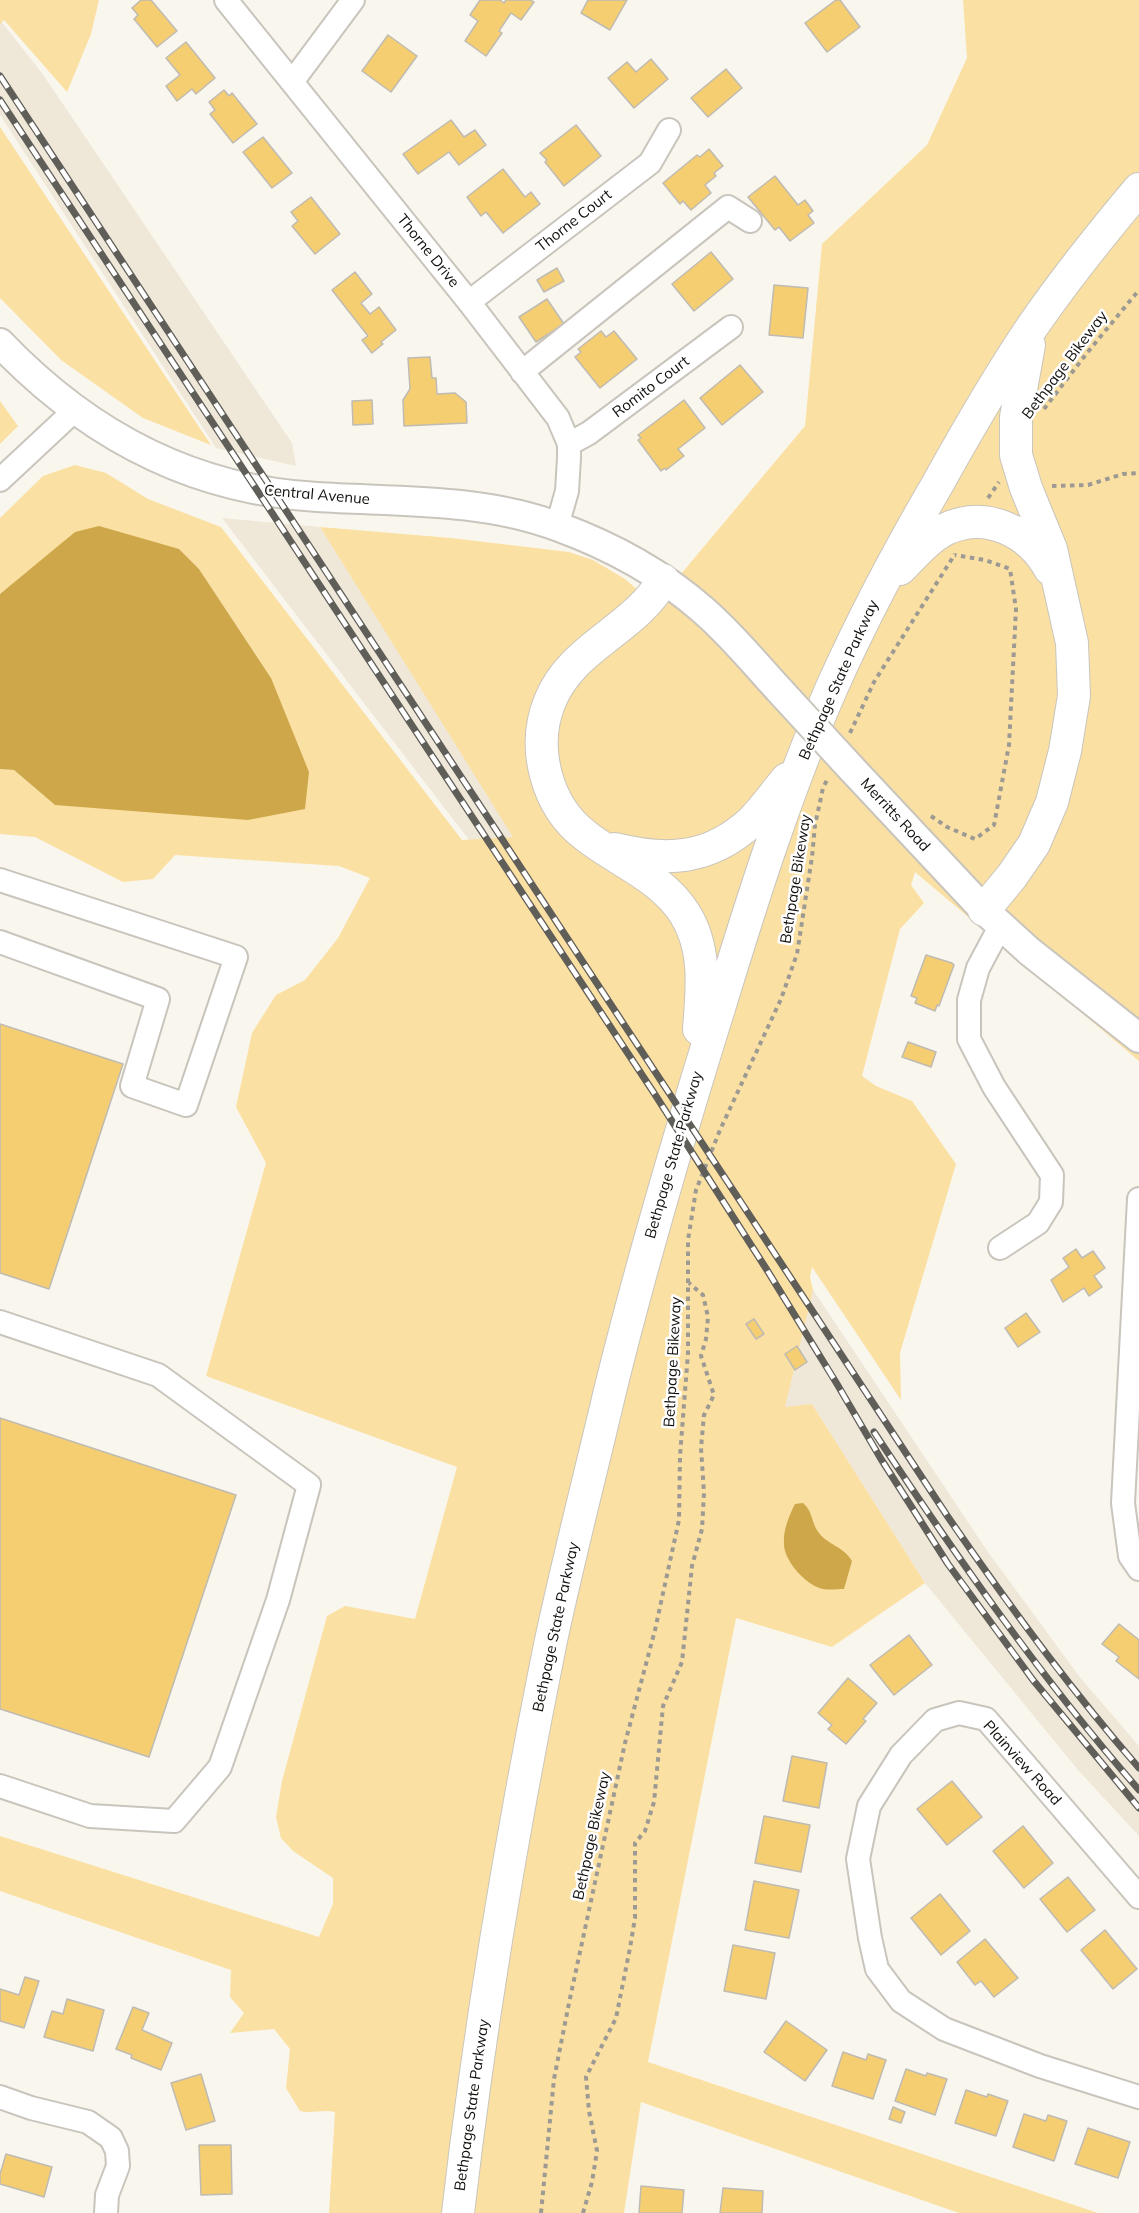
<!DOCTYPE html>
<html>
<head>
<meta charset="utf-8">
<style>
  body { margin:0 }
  canvas { display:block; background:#f9f6ed }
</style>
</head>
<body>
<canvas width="1139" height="2213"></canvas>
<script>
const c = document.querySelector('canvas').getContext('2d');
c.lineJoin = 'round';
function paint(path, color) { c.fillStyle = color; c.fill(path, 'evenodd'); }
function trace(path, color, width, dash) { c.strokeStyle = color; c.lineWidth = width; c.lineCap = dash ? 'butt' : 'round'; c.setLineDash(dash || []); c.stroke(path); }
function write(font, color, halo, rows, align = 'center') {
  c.font = font + ' Mulish,sans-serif'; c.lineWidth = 5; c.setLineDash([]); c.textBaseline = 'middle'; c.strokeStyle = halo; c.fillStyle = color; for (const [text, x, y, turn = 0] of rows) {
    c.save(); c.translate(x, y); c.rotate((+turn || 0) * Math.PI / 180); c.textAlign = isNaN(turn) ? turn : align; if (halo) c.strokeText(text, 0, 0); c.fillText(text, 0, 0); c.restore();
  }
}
paint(new Path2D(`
  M0,20L42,73L292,443L296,466L216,448L0,115Z
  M222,518L320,527L514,837L653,1123L469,840Z
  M723,1155L988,1552L1079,1676L1139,1746V1836L1078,1770L925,1583L812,1404L785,1408Z`), '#efe8d9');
paint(new Path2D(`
  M0,0H99L91,34L67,92L4,20L0,24Z
  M963,0H1139V1061L915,872L911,885L924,903L900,929L862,1076L876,1086L912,1101L956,1164L900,1353L901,1400L812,1267L810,1277L813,1290L785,1407L812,1404L925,1583L832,1647L736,1618L648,2062L1098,2213H959L641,2102L624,2213H329L335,2112C323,2109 313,2114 300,2111L286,2088L290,2049L274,2029L230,2033L244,2013L230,1997L231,1970L0,1891V1836L319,1937L333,1904V1878L293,1851L281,1838L276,1817L282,1781L327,1616L345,1606L415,1619L457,1467L206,1376L266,1163L236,1107L252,1033L276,995L305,980L338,938L370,878L339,866L175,855L153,879L123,882L35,837L0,834V769L14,770L55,805L271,678L199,569L179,549L75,533L0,594V518L43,476L75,465L106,473L148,499L221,527L462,840L513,837L320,527L451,538L569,552L593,560L625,579L655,605L805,426L822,244L927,145L967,58Z
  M0,127L211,445L143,418L61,360L0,298Z
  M0,401L18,426L0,444Z`), '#fbe0a3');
paint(new Path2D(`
  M99,526L179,549L199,569L271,678L309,772L305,809L248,820L55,805L14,770L0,769V594L75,532Z
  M803,1503C813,1511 811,1523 819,1533C828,1545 843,1546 852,1561L844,1589C836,1589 824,1591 817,1587C803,1581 784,1560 784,1544C783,1530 789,1516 795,1504Z`), '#cda749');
const building = new Path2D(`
  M141,0H151L177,31L157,47L134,19L138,15L132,8Z
  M480,0H500L504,3L506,0H530L534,2L521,20L511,13L499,31L502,33L486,56L465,41L478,21L470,15Z
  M588,0H627L610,30L581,13Z
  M836,0H840L860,27L827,52L805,23Z
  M388,35L417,56L391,92L362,71Z
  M186,42L215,78L196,94L192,89L177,101L166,86L180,75L166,58Z
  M651,59L668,79L634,108L608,78L627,62L636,72Z
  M726,69L742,88L708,117L691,98Z
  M224,90L229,96L232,93L257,124L233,143L210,114L215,110L209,102Z
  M451,120L464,137L475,130L486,145L459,165L449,152L418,174L403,154Z
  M576,125L601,156L564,186L545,162L547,160L540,153Z
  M263,137L292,173L272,188L243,152Z
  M709,149L723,166L714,173L716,176L705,185L711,193L691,210L683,201L680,204L663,183L697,155L700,157Z
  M503,169L525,197L531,192L540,204L503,233L486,212L481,216L467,197Z
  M775,176L798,205L805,200L813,211L808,215L814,223L790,241L779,227L775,230L748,197Z
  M311,197L340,234L315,254L292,226L298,221L291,212Z
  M711,252L733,279L694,311L672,284Z
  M557,268L564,281L544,292L537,280Z
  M355,272L372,294L361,303L370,314L379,307L396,330L381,342L383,344L372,353L362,340L368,336L332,290Z
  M774,285L808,288L803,338L769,335Z
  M547,299L564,324L536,342L519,317Z
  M601,331L606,337L614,331L637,359L600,388L575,357L581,352L578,349Z
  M430,357L432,378H436L437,394L455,393L466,402L467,423L404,426L403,400L410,389L408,358Z
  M740,365L763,392L722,425L700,398Z
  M372,400L373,424L353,425L352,401Z
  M684,400L705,428L678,449L684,456L666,470L665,468L661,471L638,440L641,438L638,435Z
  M926,955L952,963L954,965L939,1006L937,1005L935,1011L915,1003L917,998L911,996Z
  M0,1024L123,1064L49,1289L0,1273Z
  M908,1042L936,1052L931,1067L902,1057Z
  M1076,1249L1082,1258L1093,1251L1105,1268L1094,1276L1102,1287L1089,1296L1084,1288L1063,1302L1051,1280L1069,1267L1063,1258Z
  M1026,1313L1040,1332L1018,1347L1005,1328Z
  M754,1319L764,1334L756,1339L746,1324Z
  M797,1346L807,1362L795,1370L785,1354Z
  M0,1418L236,1495L149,1757L0,1709Z
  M1119,1624L1139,1640V1679L1116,1661L1119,1657L1102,1644Z
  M909,1635L932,1665L894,1695L870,1665Z
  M848,1678L877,1703L863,1719L866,1721L846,1744L828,1729L832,1725L818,1713Z
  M792,1756L827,1763L819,1808L783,1801Z
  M952,1781L982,1817L947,1845L917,1809Z
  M764,1816L810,1825L801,1872L755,1863Z
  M1023,1826L1053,1863L1024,1888L993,1851Z
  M1068,1877L1095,1910L1067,1932L1040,1899Z
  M754,1881L799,1890L789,1938L745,1930Z
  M940,1894L970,1931L941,1955L911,1918Z
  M1105,1930L1137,1969L1113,1989L1081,1950Z
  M985,1939L1018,1978L994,1997L981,1981L975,1985L957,1962Z
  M733,1945L775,1953L766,1999L724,1991Z
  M25,1977L39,1981L24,2028L0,2021V1989L19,1995Z
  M67,1999L104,2010L93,2051L44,2037L52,2011L63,2014Z
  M133,2007L149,2013L142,2030L172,2043L161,2070L131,2058L132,2055L116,2049Z
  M786,2021L827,2050L805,2081L764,2052Z
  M843,2052L866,2060L868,2054L886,2060L873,2099L832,2086Z
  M906,2069L926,2076L927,2073L947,2079L935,2115L895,2101Z
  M201,2074L215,2121L186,2130L171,2083Z
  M966,2090L987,2097L988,2094L1008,2101L996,2136L955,2123Z
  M893,2107L905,2112L901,2123L889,2119Z
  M1024,2114L1046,2121L1048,2115L1067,2121L1054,2161L1013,2147Z
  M1088,2128L1130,2142L1118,2178L1075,2164Z
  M199,2145H231L232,2194L201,2195Z
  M6,2154L52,2167L44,2197L0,2184V2174Z
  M641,2186L684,2190L682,2213H639Z
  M723,2188L763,2191L762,2213H720Z`);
paint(building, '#f5ce72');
trace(building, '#bfbbb3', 1.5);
const minor = new Path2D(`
  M226,0L469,302L558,418L569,444V458L567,491L557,526
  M292,82L353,0
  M469,302L650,163L669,130
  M522,372L728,207L750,221
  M569,444L589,433L731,327
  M0,480L75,410
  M0,880L236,957L186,1105L132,1086L158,999L0,942
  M1139,1199L1123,1503L1130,1556L1139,1569
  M1000,1248L1038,1223L1051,1202L1052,1175L994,1087L969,1039V1000L978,968L1001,925
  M0,1322L158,1375L309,1485L278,1600L220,1767L174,1821L90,1816L0,1786
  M1139,1897L986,1719L959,1713L935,1720L901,1755L869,1806L858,1859L870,1938L877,1969L901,2001L944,2029L1040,2066L1139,2097
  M0,2097L31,2108L88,2122L111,2138L117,2151L118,2166L107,2195L106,2213`);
const major = new Path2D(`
  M0,343C87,434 190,490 317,497C398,502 483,498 559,527C611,546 662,574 703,610C732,635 756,665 781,692
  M851,768L984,910L1029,951L1139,1038`);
const highway = new Path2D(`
  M900,569C914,555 928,538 946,529C987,510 1030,532 1050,569
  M663,580C635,630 572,646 550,701C531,747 546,806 586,836C619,862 662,877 685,914C707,949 702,990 699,1029
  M615,849C667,862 709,860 751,822C764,809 775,793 787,779
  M984,910L1012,876L1034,844L1052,802L1065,751L1074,696L1072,643L1051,549L1026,488L1016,455V417L1029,345
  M458,2213C480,2022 512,1833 550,1645C568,1560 590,1476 610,1391C642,1261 680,1133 720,1005C753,897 787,790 832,687C863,618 899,550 937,485C967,431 998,377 1032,327C1065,279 1102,233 1139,189`);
trace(minor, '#c9c5bd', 26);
trace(major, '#c9c5bd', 32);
trace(highway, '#c9c5bd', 34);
trace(new Path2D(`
  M1044,409L1087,353L1139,290
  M1052,486L1088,485L1123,474L1139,473
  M988,498L999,482
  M850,733L874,682L955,554
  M931,816L947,827L975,839L994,825L1009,745L1016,609L1010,569L985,560L955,555
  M541,2213L554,2079L569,2003L625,1743L655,1630L679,1520L680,1456L688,1353V1240L696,1190L720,1130L781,999L797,954L812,857L815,825L823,788L828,778
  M583,2213L592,2182L597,2151L589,2111L586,2077L616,2018L630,1948L635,1918V1843L645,1831L654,1802L663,1706L682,1662L692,1566L702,1529L704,1493L701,1448L704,1415L714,1395L701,1356L706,1339L708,1317L703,1295L689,1283`), '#9c9a93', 4, [4.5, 4.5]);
trace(minor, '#fff', 22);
trace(major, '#fff', 28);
trace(highway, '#fff', 32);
const rail = new Path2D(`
  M0,76L948,1517C1007,1603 1070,1689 1139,1768
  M0,100L654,1093L767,1270L837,1384L881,1459L948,1564L1033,1680L1139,1808
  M874,1432C956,1556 1041,1678 1139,1790`);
trace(rail, '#605e59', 7);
trace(rail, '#fff', 4.5, [14]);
const majorBridge = new Path2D(`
  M781,692L851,768`);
trace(majorBridge, '#c9c5bd', 32, []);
trace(majorBridge, '#fff', 28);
write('15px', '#100f0c', '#fff', [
  ["Thorne Court",574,221,-38],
  ["Thorne Drive",428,251,51],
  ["Bethpage Bikeway",1065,365,-53],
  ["Romito Court",651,387,-37],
  ["Central Avenue",317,495,5],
  ["Bethpage State Parkway",839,680,-66],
  ["Merritts Road",895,815,47],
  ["Bethpage Bikeway",796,879,-81],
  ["Bethpage State Parkway",674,1155,-74],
  ["Bethpage Bikeway",673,1362,-87],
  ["Bethpage State Parkway",556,1627,-78],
  ["Plainview Road",1022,1763,48],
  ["Bethpage Bikeway",592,1836,-78],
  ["Bethpage State Parkway",472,2105,-82]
]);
</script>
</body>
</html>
